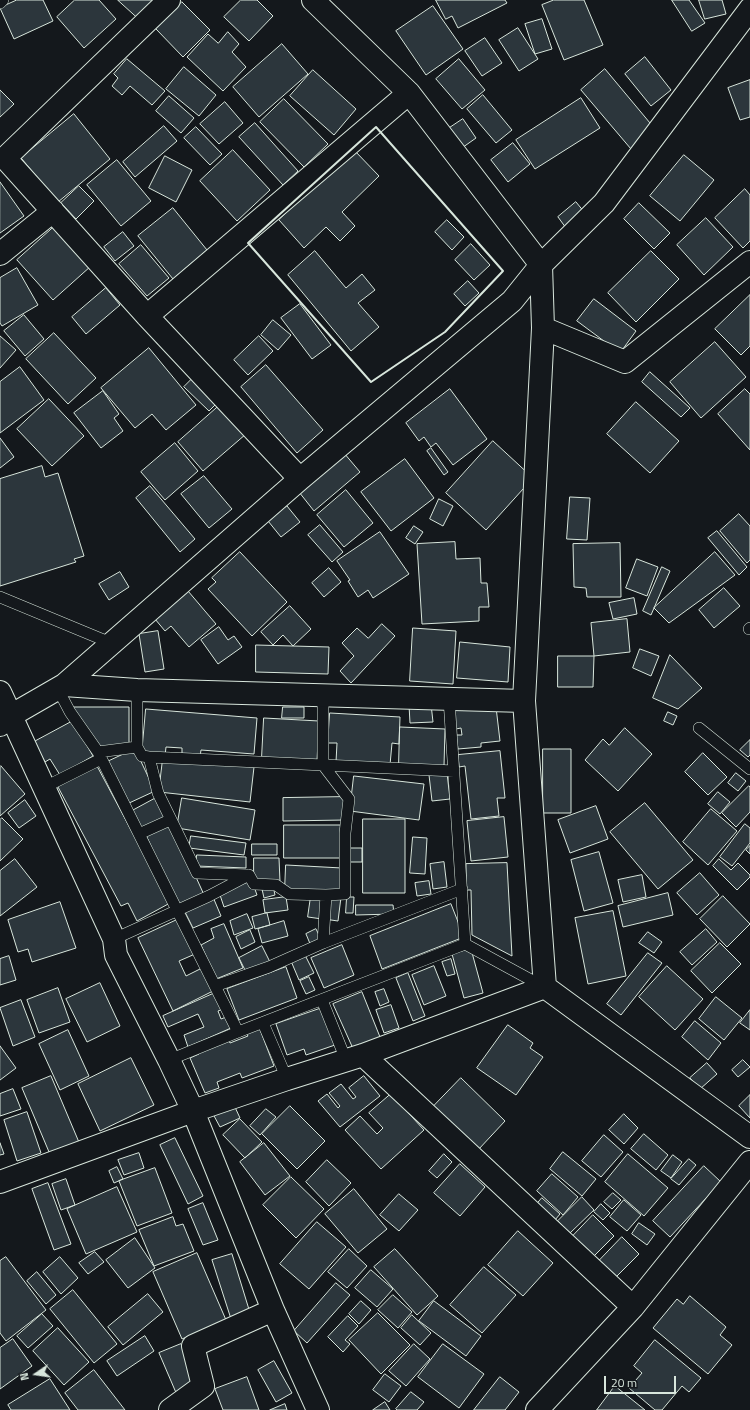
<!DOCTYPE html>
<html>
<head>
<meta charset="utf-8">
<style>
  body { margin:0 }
  #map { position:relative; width:750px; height:1410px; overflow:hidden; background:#14181c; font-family:"Titillium Web",sans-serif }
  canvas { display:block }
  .north { position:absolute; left:16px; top:1354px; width:40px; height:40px; -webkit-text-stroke:3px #14181c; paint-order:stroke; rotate:257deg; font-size:11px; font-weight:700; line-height:16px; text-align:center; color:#d8e6dc }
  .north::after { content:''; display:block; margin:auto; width:14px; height:18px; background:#d8e6dc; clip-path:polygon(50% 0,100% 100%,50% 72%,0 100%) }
  .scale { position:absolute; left:604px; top:1376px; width:72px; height:18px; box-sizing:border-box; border:2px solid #d8e6dc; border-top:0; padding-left:5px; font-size:12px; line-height:14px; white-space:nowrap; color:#d8e6dc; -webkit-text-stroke:3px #14181c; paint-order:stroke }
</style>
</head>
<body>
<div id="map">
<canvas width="750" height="1410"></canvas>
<div class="north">N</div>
<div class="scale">20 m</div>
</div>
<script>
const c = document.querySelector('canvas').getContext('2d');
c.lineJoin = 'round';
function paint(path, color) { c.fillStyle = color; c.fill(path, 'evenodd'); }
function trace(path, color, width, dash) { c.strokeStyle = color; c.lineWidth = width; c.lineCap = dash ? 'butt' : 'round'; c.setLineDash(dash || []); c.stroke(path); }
const building = new Path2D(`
  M17,0H43L53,21L14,39L0,8Z
  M75,0H99L116,19L84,48L57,17Z
  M118,0H154L138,18Z
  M241,0H257L273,16L249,41L224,17Z
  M436,0H505L507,3L458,28L452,16L446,19Z
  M554,0H584L603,45L564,60L542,5Z
  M672,0H689L705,23L692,31Z
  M699,0H722L726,14L705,19Z
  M182,2L210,30L183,57L156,29Z
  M433,6L463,49L426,75L396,31Z
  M542,19L552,49L535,54L525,24Z
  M518,28L538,59L519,71L499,40Z
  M228,32L239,44L232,52L246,67L223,91L187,57L208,34L218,43Z
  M485,38L502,63L482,76L465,51Z
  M282,44L308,74L259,117L233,87Z
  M645,57L671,90L651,106L625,74Z
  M127,59L165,91L152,105L130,86L122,95L112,86L118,78L114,74Z
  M459,59L485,90L462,109L436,79Z
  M184,67L216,95L199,116L166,89Z
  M605,69L655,129L631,149L581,90Z
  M313,70L356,109L334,135L290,96Z
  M750,80V117L740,120L728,88Z
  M0,90L14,104L0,117Z
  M483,95L512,130L496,143L467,109Z
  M169,96L194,118L181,133L156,111Z
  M581,98L600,128L535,169L516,140Z
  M284,99L328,144L304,167L260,122Z
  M225,102L243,123L219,144L200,124Z
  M74,114L110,159L58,202L21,158Z
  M463,119L476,138L459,150L445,131Z
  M255,123L298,171L283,185L239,137Z
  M164,126L177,141L135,177L123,162Z
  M196,127L222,154L210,165L184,138Z
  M513,143L530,164L508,182L491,160Z
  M233,150L270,190L237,221L200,181Z
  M354,150L379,176L342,212L355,226L340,241L326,227L304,248L279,220Z
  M684,155L714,180L680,221L650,196Z
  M165,156L192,170L176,202L149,188Z
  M117,160L151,201L121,226L87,185Z
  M0,182L24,216L0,233Z
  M79,186L94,201L76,219L61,203Z
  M745,189L750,195V241L743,248L715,218Z
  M576,202L585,213L566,228L558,217Z
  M639,203L670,233L654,249L624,219Z
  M173,208L207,250L173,279L138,236Z
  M706,218L733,247L704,275L677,245Z
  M447,220L464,237L452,250L435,232Z
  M55,226L91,266L53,300L17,260Z
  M123,232L134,246L115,261L104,247Z
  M471,244L490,265L474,280L455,260Z
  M141,245L169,278L147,296L119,264Z
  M315,251L346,288L362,274L375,290L358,303L379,327L351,351L288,275Z
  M651,251L679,279L636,322L608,293Z
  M17,268L38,305L2,326L0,323V278Z
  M468,281L479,293L465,306L454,294Z
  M106,288L120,305L86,334L72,317Z
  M750,295V346L741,355L715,329Z
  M594,299L636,331L620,353L577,321Z
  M300,304L331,345L312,359L281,318Z
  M24,315L44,339L25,356L4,331Z
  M273,320L291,335L278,350L261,335Z
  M54,333L96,378L68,404L26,359Z
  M0,336L16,350L0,368Z
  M259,336L273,351L248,375L234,360Z
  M715,342L746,377L701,418L670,382Z
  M149,348L196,405L166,430L152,414L135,428L101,388Z
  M266,365L323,430L297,453L241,387Z
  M20,367L44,400L0,433V382Z
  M650,372L690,408L681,417L642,382Z
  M194,377L219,401L209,411L184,387Z
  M450,389L487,439L453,465L436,443L431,447L424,437L419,441L406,423Z
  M745,389L750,394V450L718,414Z
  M103,391L119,414L114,418L123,431L101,448L74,413Z
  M49,399L84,436L52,466L17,429Z
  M636,402L679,441L650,473L607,434Z
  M220,405L246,434L203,471L178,442Z
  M0,438L14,457L0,468Z
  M493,441L533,478L486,530L446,493Z
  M175,443L198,471L165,500L141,472Z
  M431,448L448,472L444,475L427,451Z
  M344,453L360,472L314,511L299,492Z
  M405,459L434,498L391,531L361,492Z
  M42,466L45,477L58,473L84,556L74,559L76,562L0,586V479Z
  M204,476L232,509L209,528L181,494Z
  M150,486L195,539L180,552L136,498Z
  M346,490L373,523L344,547L317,515Z
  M570,497L590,498L587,540L567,539Z
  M439,499L453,506L443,526L430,519Z
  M287,506L300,522L281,537L268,521Z
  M739,514L750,526V560L747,563L720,531Z
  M320,525L343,552L332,562L308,535Z
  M414,526L423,532L415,544L406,538Z
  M717,531L747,567L739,575L708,538Z
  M380,532L409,574L373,598L368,590L358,597L348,581L350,580L337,561Z
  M455,542L456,559L480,558L481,583H487L489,607H479V621L422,624L417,544Z
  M620,543L621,597H587L586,588L574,587L573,544Z
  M240,552L287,602L252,636L208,589L216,582L212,578Z
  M715,552L735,575L669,623L654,608Z
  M637,559L658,567L647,596L626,588Z
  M662,567L670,571L651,615L643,611Z
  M329,568L341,582L324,597L312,583Z
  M120,572L129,587L109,600L99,584Z
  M724,588L740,606L714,628L699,610Z
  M188,591L216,624L189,647L171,626L165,631L155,619Z
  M634,598L637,614L613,619L609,603Z
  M290,606L311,629L293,646L283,635L273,645L261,632Z
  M627,619L630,652L594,656L591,623Z
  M382,624L395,636L351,683L340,671L354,656L342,643L357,628L368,638Z
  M219,627L228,640L234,636L242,647L218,664L201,640Z
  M413,628L456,631L453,684L410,681Z
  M158,631L164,669L145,672L139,634Z
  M460,642L510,647L508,682L457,678Z
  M256,645L329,647L328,674L256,672Z
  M640,649L659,656L651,676L633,668Z
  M670,655L702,688L678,709L653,698Z
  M558,656H594L593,687H558Z
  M431,704L433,722L410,723L409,705Z
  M69,707H129V747H97Z
  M283,707H304V718H282Z
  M496,707L500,741L481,743V747L458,749L456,735H462L461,728L456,729L454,711Z
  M146,709L257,718L254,754L201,750L200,757L182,755V748L166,747L165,756L142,754Z
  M668,712L677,716L673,725L664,721Z
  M330,713L400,717L399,744L392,743L390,765L336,762L337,743H328Z
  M264,718L319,721L317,761L262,757Z
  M73,721L93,756L60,775L50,759L45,762L34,742Z
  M400,727L445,729L444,766L399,764Z
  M625,728L652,754L618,791L585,760L603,739L609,745Z
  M750,740V755L748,757L740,750Z
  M135,749L155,791L127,804L107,762Z
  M543,749H571V813H543Z
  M500,751L505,798H497L499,816L471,819L465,766L459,767L458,755Z
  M703,753L727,777L708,795L685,772Z
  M163,759L254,767L250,802L159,792Z
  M1,766L25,794L0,816V767Z
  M97,766L170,903L137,921L128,903L121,906L58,787Z
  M447,773L450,799L432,801L429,775Z
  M736,773L746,781L738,791L728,783Z
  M354,776L424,784L419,820L350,811Z
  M749,786L750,787V812L736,827L722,813Z
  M718,792L730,802L720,814L708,804Z
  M344,797L345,820L283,821V798Z
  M156,798L167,818L142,831L132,811Z
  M182,798L255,810L250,840L177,828Z
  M25,800L36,816L19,828L8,813Z
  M645,803L693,860L658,889L610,832Z
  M596,806L608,839L570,853L558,820Z
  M711,809L737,831L708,865L683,842Z
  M504,817L508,857L471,861L467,821Z
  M2,818L23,839L0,861V820Z
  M363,819H405V893H363Z
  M171,822L205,897L179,909L145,833Z
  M745,824L750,828V843L732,866L720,857Z
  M284,825H343V858H284Z
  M191,836L246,843L244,855L189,848Z
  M413,837L427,838L425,874L410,873Z
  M252,844H277V855H252Z
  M750,846V854L746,850Z
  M347,848H362V862H347Z
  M599,852L613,903L584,911L571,860Z
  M197,855L246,857V868L196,866Z
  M254,858H279L280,882H254Z
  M15,859L37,887L0,916V871Z
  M719,859L731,870L738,863L750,875V877L737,890L713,866Z
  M444,862L447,887L433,889L430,864Z
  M507,863L512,956L472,935L471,890H466V864Z
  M286,865L342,868L341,893L285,890Z
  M700,873L719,895L697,915L677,893Z
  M642,875L646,897L623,902L618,880Z
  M252,881L257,895L224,907L219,892Z
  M429,881L431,894L417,896L415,883Z
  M273,886L275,895L264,898L262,889Z
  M668,893L673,915L623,927L618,906Z
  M329,894L341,897L338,921L324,919Z
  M311,896L325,898L322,919L308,917Z
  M723,896L750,924L727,947L700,919Z
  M213,897L221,916L193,928L184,910Z
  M286,897L288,910L265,913L263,900Z
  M347,897H354L353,913H346Z
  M60,902L76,948L32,962L28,949L18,952L8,920Z
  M451,904L464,937L382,969L370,936Z
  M356,905H393L394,914L356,915Z
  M613,911L626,976L588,984L575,918Z
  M267,913L270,925L255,929L252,917Z
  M247,914L253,928L234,935L230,921Z
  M179,919L195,954L179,961L186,976L202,968L213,991L173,1011L138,938Z
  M284,921L288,936L262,943L258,929Z
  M224,924L243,968L216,979L201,945L214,938L211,929Z
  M316,929L322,941L311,946L306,934Z
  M706,929L717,942L692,965L680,952Z
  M250,930L255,942L241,949L236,937Z
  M648,932L662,942L654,953L639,943Z
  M720,943L741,964L712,993L691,971Z
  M342,945L354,975L324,988L311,958Z
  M262,946L270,962L247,974L239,958Z
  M471,949L483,993L464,998L452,954Z
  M648,953L662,963L621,1015L607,1004Z
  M305,955L314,973L299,980L291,961Z
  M9,956L16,980L0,985V959Z
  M451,959L455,974L447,976L442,962Z
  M434,966L446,996L424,1005L412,975Z
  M667,966L703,999L675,1030L639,997Z
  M286,967L297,998L239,1020L227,989Z
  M408,973L425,1016L413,1021L396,978Z
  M309,977L315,990L306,994L300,981Z
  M100,983L120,1026L87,1042L66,999Z
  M58,988L70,1022L39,1033L27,1000Z
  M384,989L389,1002L380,1006L375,992Z
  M362,992L382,1042L355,1053L333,1004Z
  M215,993L223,1009L218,1011L221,1019L226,1017L231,1028L188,1047L184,1035L204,1027L198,1014L168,1027L163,1016Z
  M716,997L742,1018L724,1040L699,1019Z
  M21,1000L35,1037L13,1046L0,1008Z
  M391,1005L399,1028L384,1033L376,1010Z
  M322,1008L335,1045L306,1055L304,1049L287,1055L276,1024Z
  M750,1010V1030L740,1023Z
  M695,1021L721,1043L708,1060L682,1037Z
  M508,1025L533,1043L530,1048L543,1057L516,1095L477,1068Z
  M259,1027L274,1066L242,1078L240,1073L217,1082L219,1088L205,1093L190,1058L199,1054L198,1052L228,1039L230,1043L248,1036L246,1033Z
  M68,1030L89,1076L60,1090L39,1044Z
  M0,1046L16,1068L0,1080Z
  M131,1058L154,1105L100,1131L78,1084Z
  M743,1060L750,1067L738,1077L732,1070Z
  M707,1063L717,1074L700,1089L690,1078Z
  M51,1076L81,1147L52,1159L22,1088Z
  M364,1076L380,1096L340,1127L318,1101L327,1094L338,1108L340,1106L329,1093L341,1084L353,1099L356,1097L349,1088Z
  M461,1078L505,1121L478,1150L433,1107Z
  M13,1089L21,1109L0,1116V1094Z
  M391,1094L424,1130L381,1169L345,1130L360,1116L377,1134L383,1128L369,1113Z
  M750,1095V1118L739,1106Z
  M234,1105L240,1118L220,1127L213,1114Z
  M290,1106L325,1141L297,1169L262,1134Z
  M266,1109L276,1117L260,1135L250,1126Z
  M27,1112L41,1153L17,1161L4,1120Z
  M624,1114L638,1128L624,1144L609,1130Z
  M240,1119L262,1142L245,1158L223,1135Z
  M644,1134L668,1155L656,1170L631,1149Z
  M604,1135L623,1152L601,1177L582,1161Z
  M175,1138L203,1196L188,1204L160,1145Z
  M0,1143L4,1154L0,1155Z
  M264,1143L290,1176L265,1195L240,1162Z
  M563,1152L596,1179L582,1196L550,1169Z
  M139,1153L144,1168L124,1175L118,1160Z
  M444,1154L452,1162L437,1178L429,1171Z
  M628,1154L668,1188L644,1216L605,1182Z
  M673,1155L682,1162L671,1178L661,1171Z
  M689,1159L696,1165L679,1185L671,1179Z
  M327,1160L351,1183L329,1206L306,1182Z
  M460,1164L485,1187L460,1216L434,1193Z
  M704,1166L721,1182L670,1237L653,1221Z
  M117,1167L123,1179L114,1183L109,1171Z
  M155,1168L172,1213L137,1226L119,1181Z
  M552,1174L578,1197L563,1215L537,1191Z
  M291,1177L324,1209L296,1238L263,1205Z
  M66,1179L75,1205L61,1210L52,1184Z
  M48,1183L71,1244L54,1250L32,1189Z
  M117,1187L137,1232L86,1254L67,1209Z
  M354,1189L387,1229L358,1253L325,1214Z
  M613,1193L621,1200L612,1209L604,1202Z
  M399,1194L418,1210L399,1231L380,1215Z
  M582,1197L594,1210L570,1233L558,1221Z
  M542,1198L560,1214L555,1220L537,1204Z
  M624,1200L641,1215L627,1231L610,1217Z
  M203,1203L218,1240L203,1245L188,1209Z
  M601,1204L610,1213L603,1220L594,1212Z
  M593,1215L614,1236L593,1257L572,1237Z
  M173,1217L176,1226L183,1224L194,1251L154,1266L139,1230Z
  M317,1222L346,1247L309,1289L280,1264Z
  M639,1223L655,1234L647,1245L632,1234Z
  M518,1231L553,1263L523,1296L488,1265Z
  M622,1237L639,1254L615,1278L599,1261Z
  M135,1238L155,1268L128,1288L106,1260Z
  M349,1249L367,1266L347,1288L328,1272Z
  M395,1249L438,1296L417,1315L374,1267Z
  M95,1252L104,1262L88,1274L79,1263Z
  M197,1253L226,1320L182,1339L153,1272Z
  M232,1254L251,1316L232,1322L212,1260Z
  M6,1257L46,1310L6,1341L0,1333V1261Z
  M60,1257L78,1278L61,1294L43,1272Z
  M484,1267L516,1295L482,1333L450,1305Z
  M371,1270L393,1289L377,1307L355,1288Z
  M37,1272L56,1295L46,1304L27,1281Z
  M336,1283L350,1295L307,1343L294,1331Z
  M73,1290L117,1344L94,1363L50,1309Z
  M148,1294L163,1312L123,1345L108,1327Z
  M393,1295L412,1312L398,1328L378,1310Z
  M690,1296L726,1327L720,1335L732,1345L708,1374L653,1328L677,1299L683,1304Z
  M361,1301L371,1310L359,1324L349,1314Z
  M434,1301L481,1336L466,1356L419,1321Z
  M378,1313L410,1345L381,1374L349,1340Z
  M42,1314L53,1326L28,1348L17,1336Z
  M412,1315L431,1333L420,1345L401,1328Z
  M348,1316L358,1326L345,1340L350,1344L343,1352L328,1337Z
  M58,1328L89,1362L64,1385L33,1351Z
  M145,1336L154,1351L117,1376L107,1361Z
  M13,1339L32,1366L0,1389V1348Z
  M655,1340L701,1378L689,1392L682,1386L662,1410H655L629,1388L642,1373L634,1366Z
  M181,1344L199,1386L177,1395L159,1353Z
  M414,1344L430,1359L406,1386L389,1371Z
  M443,1344L484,1374L459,1408L418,1377Z
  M274,1361L292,1393L276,1402L258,1370Z
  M94,1370L125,1410H78L65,1393Z
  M385,1374L401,1386L389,1402L373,1390Z
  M247,1377L259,1410H223L215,1389Z
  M500,1377L519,1392L505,1410H474Z
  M50,1379L70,1410H11L8,1405Z
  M615,1386L645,1410H597Z
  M411,1392L424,1402L417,1410H397L396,1409Z
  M385,1402L390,1410H373Z
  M285,1404L287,1410H270Z`);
paint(building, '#2c363c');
trace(building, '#d8e6dc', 1);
const lane = new Path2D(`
  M0,3L3,0
  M0,597L111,643
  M749,629L750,628
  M64,686L61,695L70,712L98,752L238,1032
  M449,699L465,944
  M699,728L750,769
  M137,747V690
  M98,752L137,747L142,756L149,757L454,771
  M149,757L158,793L197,873L248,875
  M45,787L101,759
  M139,834L170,820
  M114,939L209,896L249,875L254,884L276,885L289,894L326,895
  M323,943L326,895L345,894V833L349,799L323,765V695
  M215,986L269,967L323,943L462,889
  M322,1000L346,1060
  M263,1023L287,1079
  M169,1060L238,1032L465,944L544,987`);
const street = new Path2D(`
  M169,0L5,158L147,316L300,479
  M313,0L409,93L541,265L543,328L524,701L545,987L750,1137
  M0,254L53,211
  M147,316L409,93
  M543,328L625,362L750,262
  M64,685L137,690L524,701
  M0,692L114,939L116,955L169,1060L193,1111L273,1310L318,1410
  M0,725L12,715L64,685L300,479L512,301L541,265L604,203L750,9
  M363,1055L633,1307
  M0,1182L193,1111L287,1079L363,1055L545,987
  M170,1410L203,1386L193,1346L273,1310
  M537,1410L633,1307L750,1162`);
trace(lane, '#d8e6dc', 12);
trace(street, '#d8e6dc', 24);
trace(lane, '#14181c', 11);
trace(street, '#14181c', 22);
trace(new Path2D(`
  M376,127L503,271L445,332L371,382L248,243Z`), '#d8e6dc', 2);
</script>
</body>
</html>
